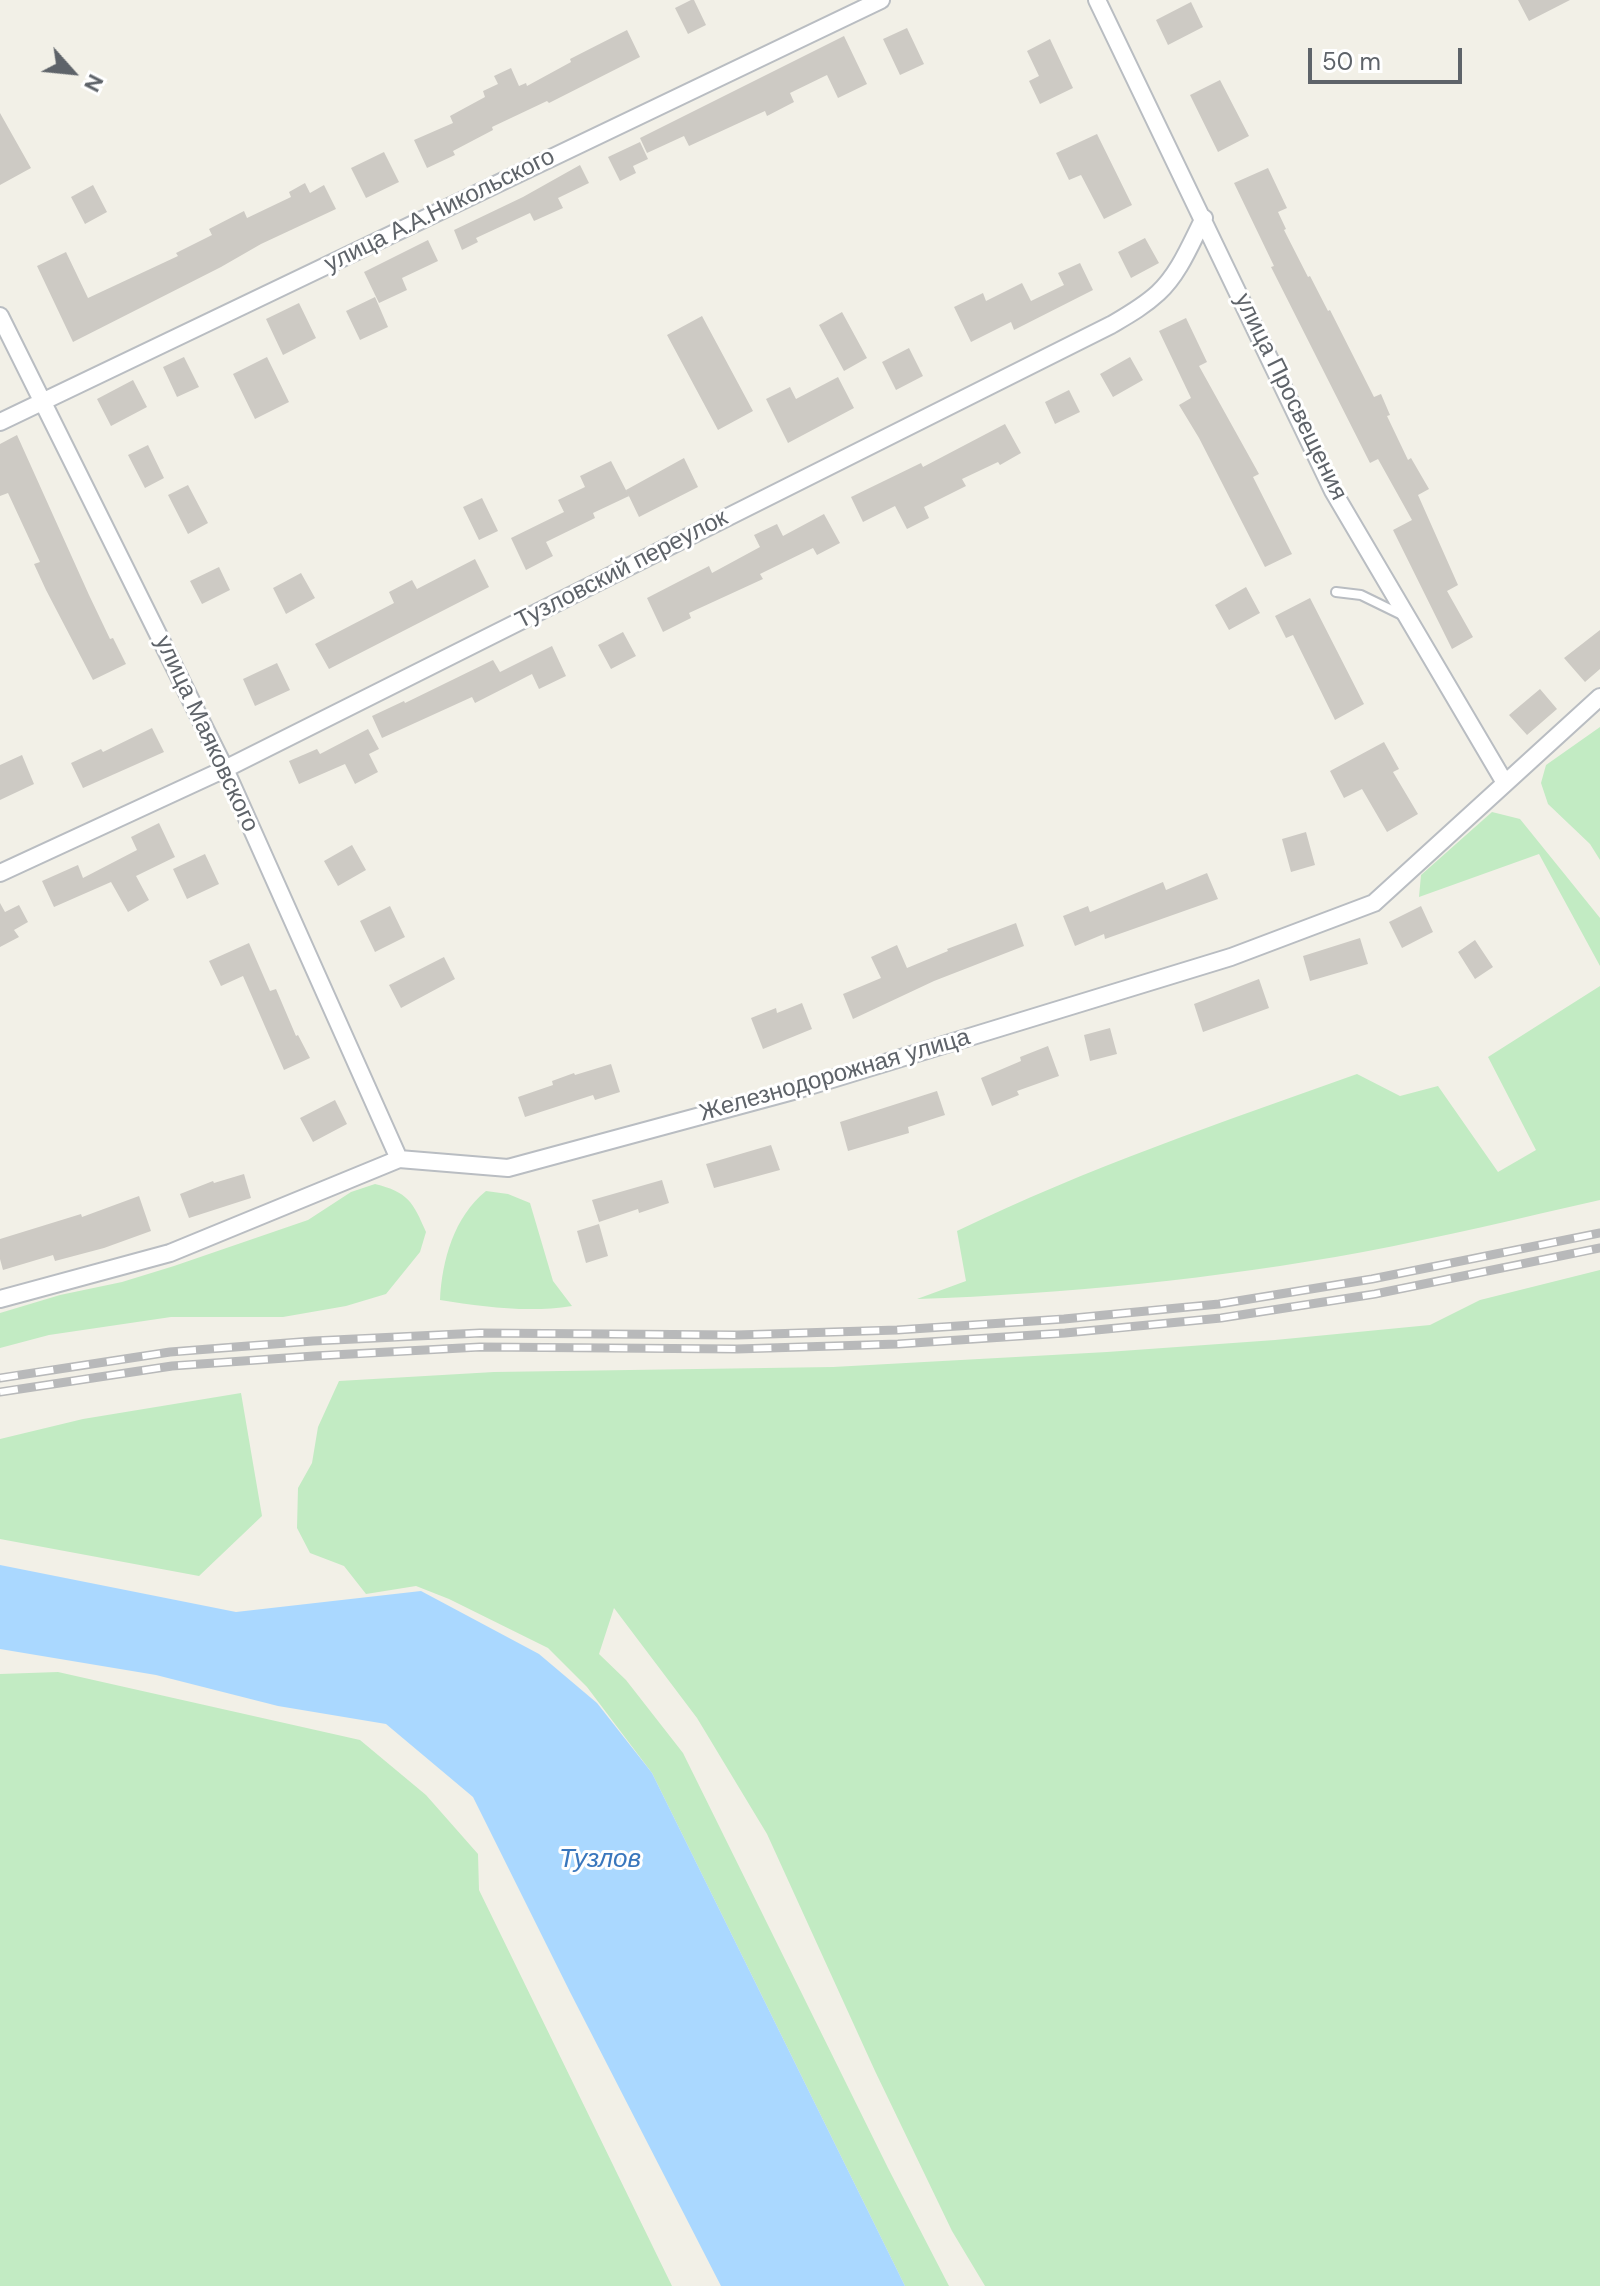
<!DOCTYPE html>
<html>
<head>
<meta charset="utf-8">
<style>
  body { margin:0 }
  #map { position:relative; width:1600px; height:2286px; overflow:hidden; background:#f2f0e7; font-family:"DM Sans",sans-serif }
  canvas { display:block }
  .north { position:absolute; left:32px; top:32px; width:80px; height:80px; -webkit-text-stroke:6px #fff; paint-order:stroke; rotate:117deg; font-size:22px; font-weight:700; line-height:32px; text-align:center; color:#5e6369 }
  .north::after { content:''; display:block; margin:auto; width:28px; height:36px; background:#5e6369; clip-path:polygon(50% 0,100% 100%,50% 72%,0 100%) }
  .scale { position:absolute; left:1308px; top:48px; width:154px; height:36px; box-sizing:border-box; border:4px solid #5e6369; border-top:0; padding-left:10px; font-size:24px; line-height:28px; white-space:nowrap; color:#5e6369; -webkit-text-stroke:6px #fff; paint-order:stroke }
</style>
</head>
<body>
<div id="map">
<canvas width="1600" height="2286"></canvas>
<div class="north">N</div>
<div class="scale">50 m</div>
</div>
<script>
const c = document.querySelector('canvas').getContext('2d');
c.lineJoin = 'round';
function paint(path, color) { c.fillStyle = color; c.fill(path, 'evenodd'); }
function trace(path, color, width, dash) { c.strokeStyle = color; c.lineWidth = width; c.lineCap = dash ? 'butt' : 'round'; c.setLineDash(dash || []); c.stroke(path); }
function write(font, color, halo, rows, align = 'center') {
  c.font = font + ' "DM Sans",sans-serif'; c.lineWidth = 6; c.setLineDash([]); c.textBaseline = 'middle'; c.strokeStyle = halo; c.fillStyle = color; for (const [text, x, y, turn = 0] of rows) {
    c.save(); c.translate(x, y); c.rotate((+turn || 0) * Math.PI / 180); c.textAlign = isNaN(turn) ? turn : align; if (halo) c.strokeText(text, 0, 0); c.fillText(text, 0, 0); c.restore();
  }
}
paint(new Path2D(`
  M1600,727V860L1590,844L1548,804L1541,783L1546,765Z
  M1492,812L1520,819L1600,918V966L1539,854L1419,897L1421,875Z
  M1600,986V1200C1521,1218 1442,1237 1363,1252C1216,1279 1066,1294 917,1299L966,1281L957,1231C1087,1168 1222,1122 1357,1074L1400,1096L1438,1086L1498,1172L1536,1150L1488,1057Z
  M375,1184C408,1192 413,1202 426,1232L420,1252L386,1294L346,1306L283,1317H171L49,1335L0,1348V1313L60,1295L122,1282L174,1266L308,1220L351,1192Z
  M486,1191L508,1194L530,1203L553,1281L572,1306C528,1313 484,1307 440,1300C442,1260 454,1217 486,1191Z
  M1600,1270V2286H985L952,2231L875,2071L767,1834L697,1718L614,1608L599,1654L626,1680L683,1753L888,2168L949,2286H905L652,1773L587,1687L548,1648L449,1599L416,1586L366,1594L344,1566L310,1553L297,1528L298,1488L312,1463L318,1427L339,1381L494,1372L833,1367L1107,1352L1275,1340L1430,1325L1480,1300Z
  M241,1393L262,1516L199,1576L0,1539V1439L83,1419Z
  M58,1672L360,1740L426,1795L478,1854L479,1890L672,2286H0V1674Z`), '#c2ebc3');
paint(new Path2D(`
  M0,1565L236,1612L421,1591L539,1654L597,1703L652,1773L905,2286H721L570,1992L473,1797L386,1724L278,1706L156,1675L0,1649Z`), '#aad8ff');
paint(new Path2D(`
  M691,0H694L706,25L688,34L675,8Z
  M1518,0H1570L1529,21Z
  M1191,2L1203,27L1168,45L1156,20Z
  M907,28L924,64L900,75L883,39Z
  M627,30L640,57L549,103L547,101L492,127L493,130L453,151L455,155L427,168L414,140L453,123L450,116L485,97L483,91L498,84L494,76L511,68L519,86L526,83L527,86L571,62L570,59Z
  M844,36L867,84L838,98L827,75L790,93L794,102L767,116L765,111L689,146L684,136L647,153L640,138Z
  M1050,39L1073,88L1040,104L1029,81L1039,76L1027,51Z
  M1220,80L1249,136L1218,152L1190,95Z
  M0,113L31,168L0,185Z
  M1097,134L1132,205L1104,219L1081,175L1069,180L1056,153Z
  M640,142L648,159L633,166L636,173L620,181L608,157Z
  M384,152L399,182L366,198L351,168Z
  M580,165L589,183L558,198L563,208L534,221L530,213L476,238L478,242L462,250L454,230L523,197Z
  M1268,168L1287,208L1278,212L1286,229L1284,230L1308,277L1310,276L1328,311L1330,310L1374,397L1381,394L1390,415L1387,416L1408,460L1411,458L1429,489L1418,495L1458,585L1447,591L1473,637L1452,649L1393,530L1412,520L1378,459L1370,463L1271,267L1274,266L1234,183Z
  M305,183L310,193L324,185L336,209L261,244L221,267L73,342L37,266L66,252L88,298L178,256L176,253L212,235L209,229L244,211L247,218L291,197L289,192Z
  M93,185L107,212L85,224L71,197Z
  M1145,238L1159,263L1131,278L1118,252Z
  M428,240L438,261L402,278L407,290L379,303L364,272Z
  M1080,263L1093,290L1014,330L1011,322L971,342L954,307L983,293L986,301L1022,283L1031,301L1064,285L1058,273Z
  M375,297L388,327L360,340L346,311Z
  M299,303L316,338L283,355L266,319Z
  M842,312L867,358L844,371L819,325Z
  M702,316L753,411L718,430L667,335Z
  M1186,318L1207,362L1199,366L1259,474L1253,477L1292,554L1265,567L1199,438L1179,405L1191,398L1159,331Z
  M909,348L923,376L896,390L882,362Z
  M184,357L199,387L177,397L163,367Z
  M267,357L289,402L255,419L233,374Z
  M1130,357L1143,380L1113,397L1100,374Z
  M838,377L854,408L788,443L766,399L790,387L796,399Z
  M133,380L147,407L111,426L97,399Z
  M1069,390L1080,412L1055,424L1045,402Z
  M1005,424L1021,453L1000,465L998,462L962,479L966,486L924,507L929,518L907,529L895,506L863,522L851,497L921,463L923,467Z
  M17,435L89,595L110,639L113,638L126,664L93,680L46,590L34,564L40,562L8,493L0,496V444Z
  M148,445L164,478L145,488L128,455Z
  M684,458L698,487L639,517L626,490Z
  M611,461L629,496L593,513L595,518L546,542L553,556L526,570L511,538L564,512L558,500L585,487L580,476Z
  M188,485L208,523L188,534L168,495Z
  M482,498L498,531L479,540L463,507Z
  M824,514L840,543L817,555L813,548L760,574L763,579L689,613L691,618L663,632L647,598L709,566L712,573L760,547L754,535L777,524L783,536Z
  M475,559L489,587L329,669L315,644L394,603L389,592L412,580L417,589Z
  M219,567L230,590L202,604L190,581Z
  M301,573L315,598L286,614L273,588Z
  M1246,587L1260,613L1229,630L1215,605Z
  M1310,598L1364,704L1335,720L1293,635L1286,638L1275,616Z
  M1600,630V669L1585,682L1564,658Z
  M623,632L636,656L611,669L598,645Z
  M552,646L566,676L539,689L532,674L475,703L472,697L382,738L372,716L404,701L405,703L493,660L500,672Z
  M277,663L290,690L255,706L243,679Z
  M1540,689L1557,709L1527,735L1509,715Z
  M152,728L164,752L83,788L71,763L101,749L103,752Z
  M368,729L379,749L369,754L378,772L355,784L345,764L299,784L289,761L317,749L320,754Z
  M1384,742L1399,769L1393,772L1418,814L1387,832L1362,789L1344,798L1330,771Z
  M22,755L34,784L0,800V765Z
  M159,823L175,857L136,876L149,900L128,912L111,882L54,907L42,881L78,865L83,878L137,850L131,837Z
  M1306,832L1315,865L1291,872L1282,839Z
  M352,845L366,870L338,886L324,861Z
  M205,854L219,884L187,899L173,869Z
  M1207,873L1218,899L1105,939L1104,934L1075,946L1063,916L1088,906L1090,912L1163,882L1166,890Z
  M0,903L5,912L19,905L28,922L14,930L19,937L0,947Z
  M390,906L405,937L375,952L360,921Z
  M1421,906L1433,932L1402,948L1389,922Z
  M1016,923L1024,946L934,981L853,1019L843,994L881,978L871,957L897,945L907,968L948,951L947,949Z
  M1360,938L1368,964L1310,981L1303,956Z
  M1475,940L1493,967L1475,979L1458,952Z
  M249,943L270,991L276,989L296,1036L298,1035L310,1058L284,1070L243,976L221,986L209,961Z
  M444,957L455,979L401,1008L389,985Z
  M1259,979L1269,1008L1203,1032L1194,1004Z
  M802,1003L812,1029L763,1049L751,1018L776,1008L777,1013Z
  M1110,1028L1117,1054L1090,1061L1084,1035Z
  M1048,1046L1059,1076L1017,1091L1019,1095L992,1106L981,1078L1021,1061L1020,1057Z
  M611,1064L620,1092L595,1100L593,1095L525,1117L518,1097L553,1085L552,1081L574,1073L575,1075Z
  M937,1091L945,1115L908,1127L909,1133L848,1151L840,1122Z
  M335,1100L347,1124L313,1142L300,1118Z
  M771,1145L780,1170L714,1188L706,1164Z
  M244,1174L251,1198L189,1218L180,1194L213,1181L214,1183Z
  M662,1180L669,1203L639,1213L638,1209L599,1222L592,1200Z
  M139,1196L151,1231L104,1248L55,1261L53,1255L3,1270L0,1259V1239L81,1214L82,1217Z
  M599,1224L608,1256L586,1263L577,1231Z`), '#cdcac4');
const service = new Path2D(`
  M1336,592L1361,595L1404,616`);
const minor = new Path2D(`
  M1097,0L1333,491L1505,783
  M0,316L225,769L399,1159
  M0,422L881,0
  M0,873L225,769L1111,325C1128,315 1144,306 1158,293C1179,274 1191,243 1204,218
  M0,1299L170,1253L399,1159L508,1168L793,1091L1231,957L1374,903L1600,697`);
trace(service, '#b9bdc2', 12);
trace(minor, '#b9bdc2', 20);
trace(service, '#fff', 8);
trace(minor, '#fff', 16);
const rail = new Path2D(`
  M0,1378L170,1352L313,1341L480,1333L737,1335L897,1330L1064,1319L1219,1304L1372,1279L1600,1233
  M0,1392L172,1366L314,1356L480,1347L737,1349L898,1344L1065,1333L1221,1318L1375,1294L1600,1248`);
trace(rail, '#b8b9ba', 9);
trace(rail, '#fff', 6, [18]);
write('24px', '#5e6369', '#fff', [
  ["улица А.А.Никольского",440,211,-26],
  ["улица Просвещения",1290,397,64],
  ["Тузловский переулок",622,570,-27],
  ["улица Маяковского",206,734,65],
  ["Железнодорожная улица",835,1076,-16]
]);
write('italic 26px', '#3a77bd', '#fff', [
  ["Тузлов",600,1860]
]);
</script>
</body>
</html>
